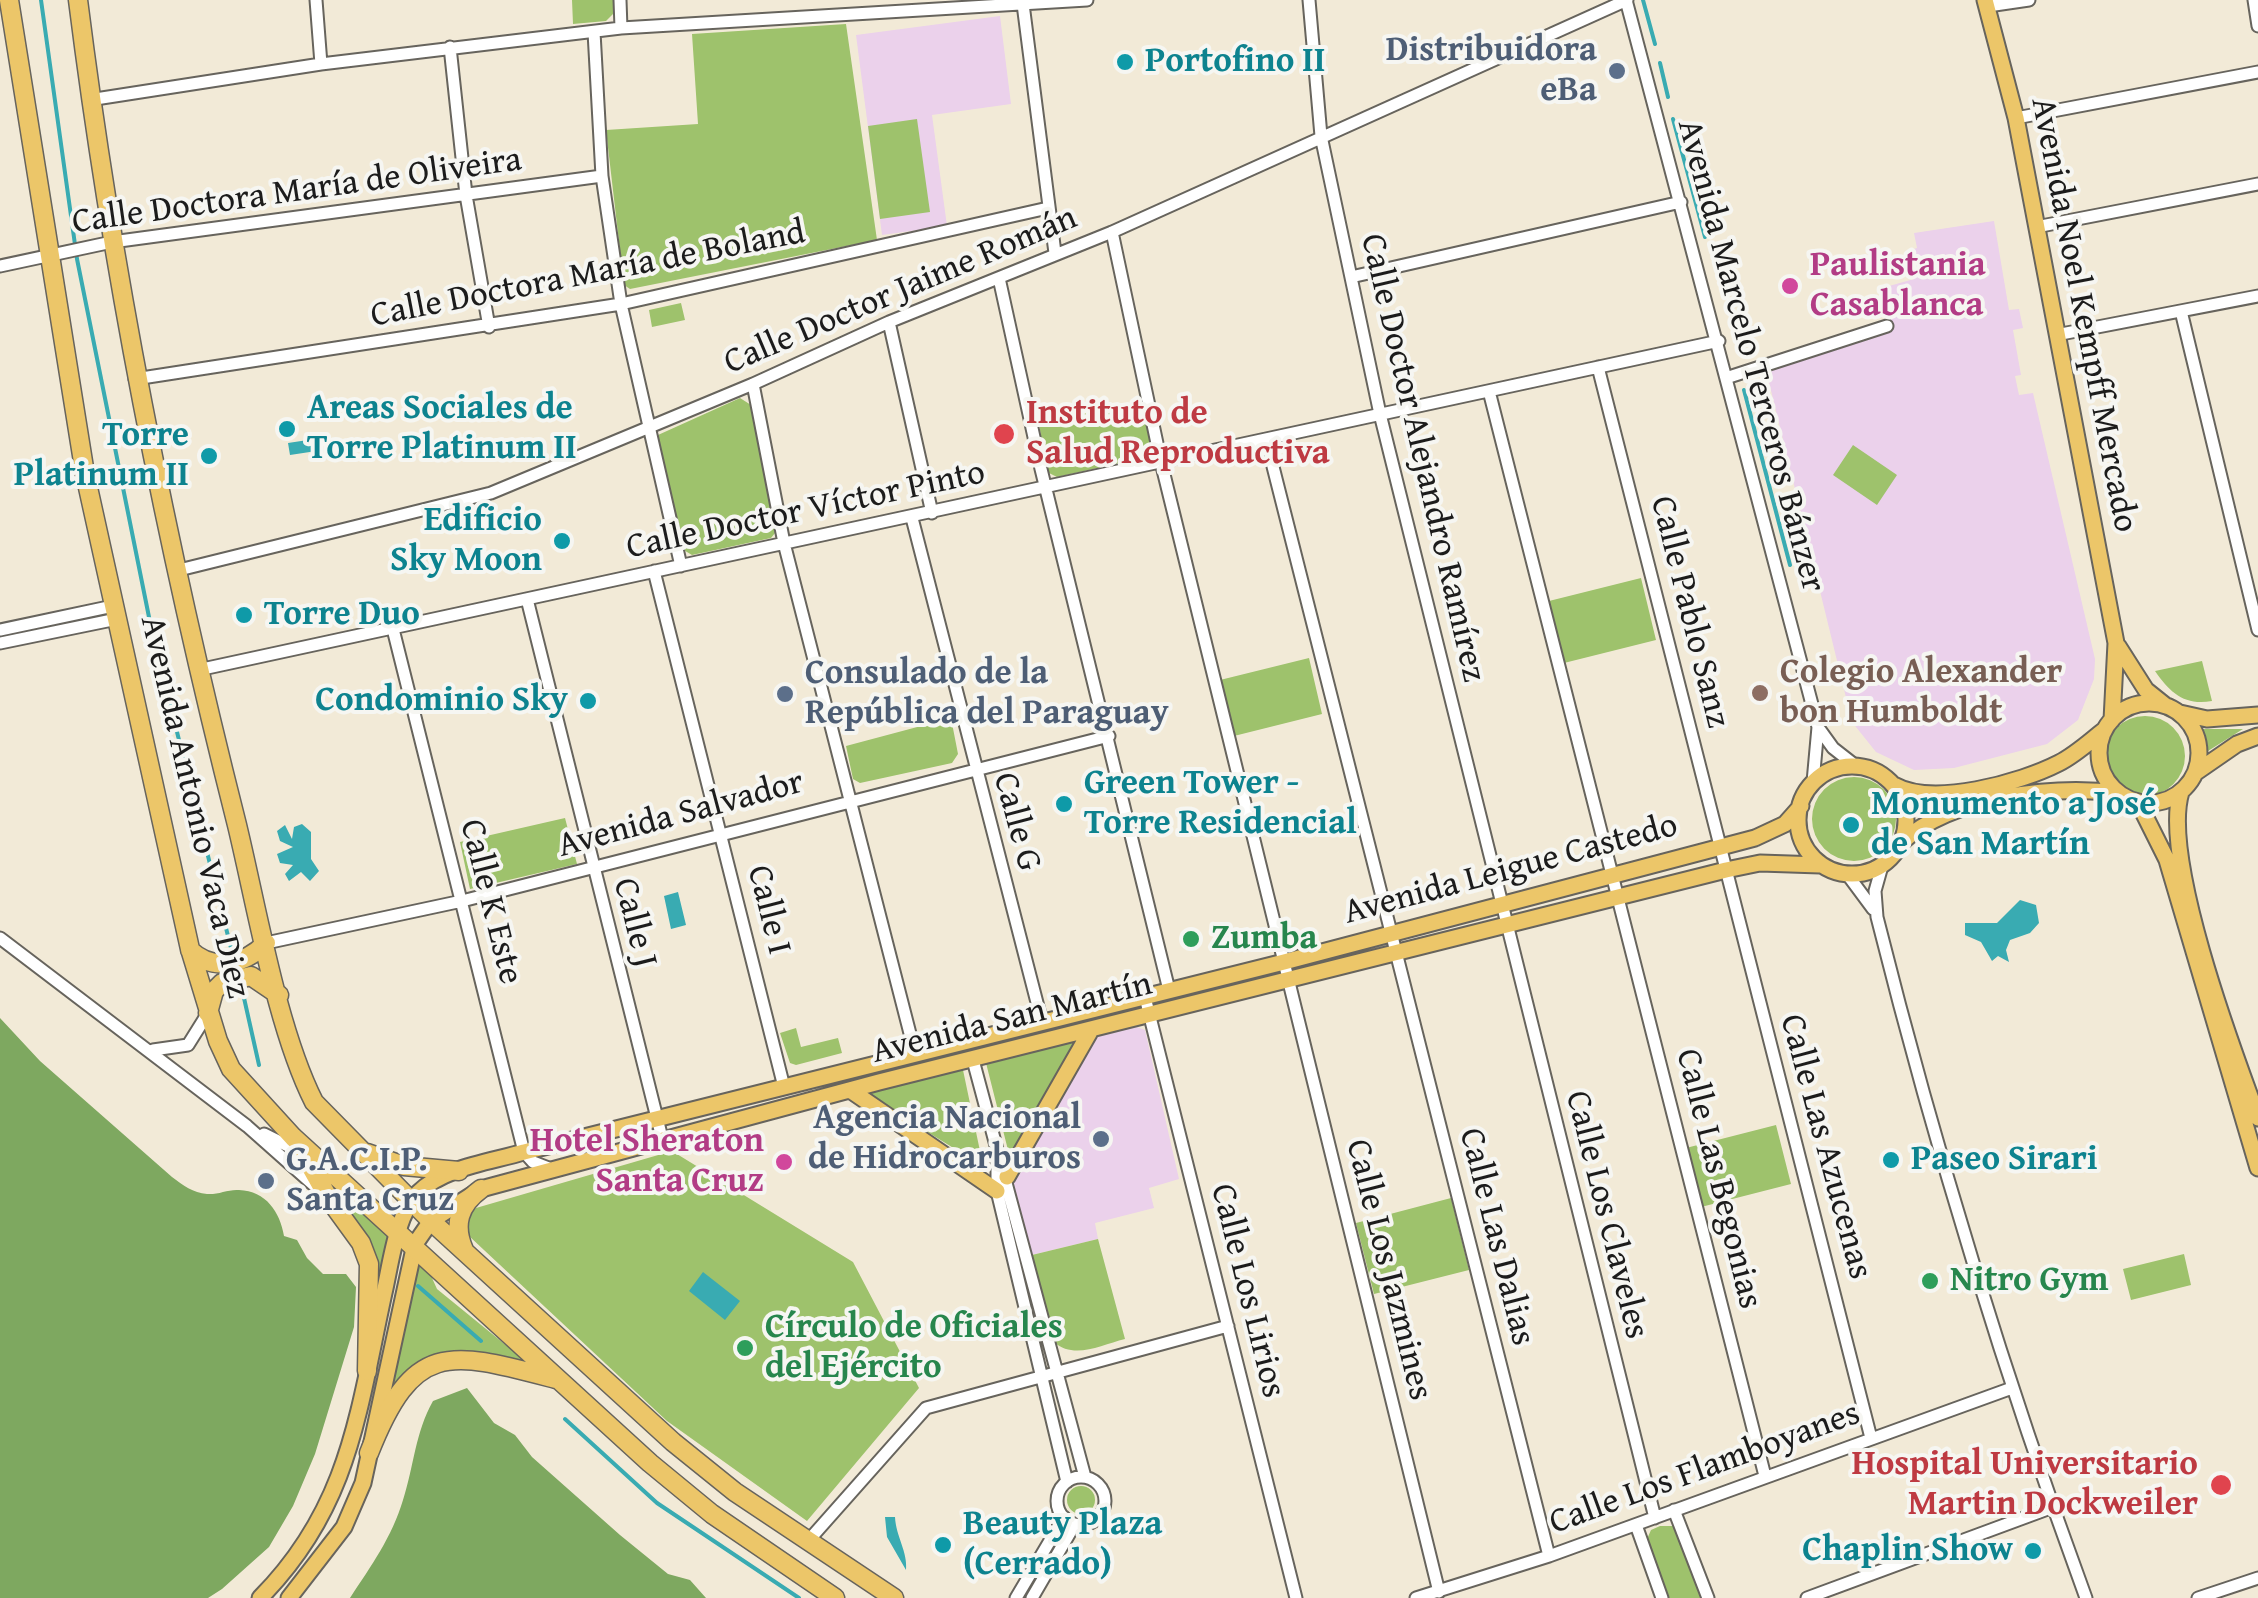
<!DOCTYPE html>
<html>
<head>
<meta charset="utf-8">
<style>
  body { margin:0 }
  canvas { display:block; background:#f2ead7 }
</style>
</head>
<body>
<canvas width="2258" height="1598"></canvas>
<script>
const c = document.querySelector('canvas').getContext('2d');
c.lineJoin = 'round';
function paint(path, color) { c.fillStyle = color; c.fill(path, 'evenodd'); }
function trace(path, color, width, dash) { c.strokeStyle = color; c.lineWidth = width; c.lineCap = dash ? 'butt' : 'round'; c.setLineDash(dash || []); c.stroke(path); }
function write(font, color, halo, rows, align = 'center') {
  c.font = font + ' "Gentium Book Plus",serif'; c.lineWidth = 8; c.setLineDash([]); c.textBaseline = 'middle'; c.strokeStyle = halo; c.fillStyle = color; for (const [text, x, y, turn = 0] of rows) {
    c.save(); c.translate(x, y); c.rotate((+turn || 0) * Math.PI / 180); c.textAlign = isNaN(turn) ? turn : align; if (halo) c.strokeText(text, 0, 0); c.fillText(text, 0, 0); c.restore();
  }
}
paint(new Path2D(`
  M1000,16L1011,104L932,115L947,226L882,235L856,35Z
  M1994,221L2009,310L2019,309L2023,328L2013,330L2021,375L2015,376L2019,395L2033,393L2095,659L2094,679L2078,720L2047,744L1954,768L1914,770L1876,752L1852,722L1765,366L1891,328L1882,288L1914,279L1907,251L1917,248L1914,233Z
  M1134,1026L1145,1030L1179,1179L1149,1188L1154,1208L1095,1223L1098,1239L1032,1255L1011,1181L1092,1037Z`), '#ebd1eb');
paint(new Path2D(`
  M572,0H613L614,13L606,21L573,24Z
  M846,24L877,240L630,289L624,285L606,130L698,124L692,34Z
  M917,119L930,212L880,219L868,126Z
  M681,303L685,320L652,327L649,310Z
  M740,398L751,405L775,533L771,538L692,555L682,549L658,435Z
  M1142,401L1152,447L1147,457L1057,477L1047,472L1039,424Z
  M1853,445L1897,475L1877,505L1833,475Z
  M1641,578L1656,640L1564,663L1549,601Z
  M1309,658L1322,714L1234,736L1220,680Z
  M2202,661L2212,701C2185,706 2170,693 2155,671Z
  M2105 756a40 40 0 1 1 80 0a40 40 0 1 1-80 0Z
  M951,718L958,754L952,763L860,783L853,779L846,746Z
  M2203,729H2243L2208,751Z
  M1812 819a42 42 0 1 1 84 0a42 42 0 1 1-84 0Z
  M565,818L577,864L470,889L460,842Z
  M796,1028L801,1047L838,1038L842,1053L796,1065L790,1063L780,1033Z
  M1077,1039L1015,1152L1008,1150L986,1063Z
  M963,1070L980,1151L975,1157H968L866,1094Z
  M1776,1125L1791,1184L1701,1207L1686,1148Z
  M672,1151L853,1262L919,1388L807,1521L667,1421L469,1236L468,1216L476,1208Z
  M327,1177L390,1235L374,1307L375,1277Z
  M1451,1198L1469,1270L1374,1294L1356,1223Z
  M1098,1239L1125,1339C1101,1345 1074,1360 1054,1342L1032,1255Z
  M2184,1254L2191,1285L2131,1300L2123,1269Z
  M418,1264L428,1269L437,1289L529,1364C473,1352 434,1337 391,1387Z
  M1067 1500a14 14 0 1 1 28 0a14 14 0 1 1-28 0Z
  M1660,1526H1673L1701,1598H1668L1647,1539L1651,1530Z`), '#9ec26c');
paint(new Path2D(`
  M0,1018L40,1061L172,1177C183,1185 193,1193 207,1194C218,1195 228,1189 239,1190C266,1191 280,1212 284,1236L297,1240L307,1258L323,1274H346L356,1287L354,1327L315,1454L293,1506L269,1547L222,1589L208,1598H0Z
  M467,1388L494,1423L515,1435L532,1457L620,1535L668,1574L690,1580L706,1598H350C371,1566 392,1537 403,1500C414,1466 415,1433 433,1401Z`), '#7ea860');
paint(new Path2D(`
  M321,438L323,450L290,455L288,443Z
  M302,824L311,832V859L319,871L310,881L301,872L289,881L285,874L293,865L280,863L277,854L293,847L280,841L277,831L285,825L292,839L294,827Z
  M678,892L686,925L671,929L664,896Z
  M2020,900L2036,905L2039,923L2030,933L2010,940L2006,950L2009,962L1998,956L1992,961L1981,942L1965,935V923H1997Z
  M703,1272L740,1301L725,1320L689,1291Z
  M885,1517H895C896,1537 908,1552 906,1570L887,1537Z`), '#39abb2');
trace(new Path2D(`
  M41,0L77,259L152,632L233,956
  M1643,0L1655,44
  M1660,63L1668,97
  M1673,119L1705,237
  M1744,390L1790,565
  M242,989L259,1065
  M418,1286L481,1341
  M565,1419L657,1503L799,1598`), '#39abb2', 4);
const minor = new Path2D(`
  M316,0L321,64
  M620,0L621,28
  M1309,0L1321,136L1380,414L1655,1518
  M1626,0L1818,727L1813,782
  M2254,0L2258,26
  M1023,4L1055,253
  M1988,6L2029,0
  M594,32L602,176L621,304L681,566
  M450,47L466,195L489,327
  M89,100L321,64L621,28L1087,0
  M2016,118L2258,72
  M2036,227L2258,184
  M1112,232L1161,462L1439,1592
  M0,266L112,242L602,176
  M1351,277L1681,202
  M999,278L1041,469L1169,990
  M2181,311L2258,630
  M889,322L932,513
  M2056,335L2258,296
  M1598,367L1871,1438
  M1729,377L1887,326
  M135,379L621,304L1048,208
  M753,384L784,543L915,1053
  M1489,391L1765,1476
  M1266,439L1549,1556
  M912,518L1042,1022
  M175,571L491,493L753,384L889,322L1112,232L1627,0
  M654,571L784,1087
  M527,599L663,1142
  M393,629L524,1152L533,1162L551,1169
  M0,630L113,606
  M0,643L117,619
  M198,670L1719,341
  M1820,730L1833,748L1856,766
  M1882,866L1875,891L1877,917C1935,1148 2004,1375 2086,1598
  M1847,874L1873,909
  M0,938L247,1126L318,1189
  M266,943L462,901L1109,736
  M1145,997L1296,1598
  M153,1050L188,1045L208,1013
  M973,1060L1085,1477
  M264,1134L306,1155
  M997,1163V1191L1067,1482
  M1057 1501a24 24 0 1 1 48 0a24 24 0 1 1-48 0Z
  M1674,1510L1708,1598
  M1636,1525L1662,1598
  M809,1540L926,1408L1228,1326
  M1016,1598L1064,1517
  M1032,1598L1075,1524
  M1416,1598L1549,1556L2012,1388
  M1807,1598L2053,1507
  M2198,1598L2258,1578`);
const major = new Path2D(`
  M1985,0L2016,118L2116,643L2112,720
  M2118,646L2146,690L2166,706
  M2099 753a50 50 0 1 1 100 0a50 50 0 1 1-100 0Z
  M2180,713L2207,719L2258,715
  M1798 820a54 54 0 1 1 108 0a54 54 0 1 1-108 0Z
  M2195,773L2237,744L2258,736
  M1894,785C1933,807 2020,783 2059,763C2075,755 2089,742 2103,731
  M2181,792C2161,858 2232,1048 2258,1118
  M2138,802L2167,860L2258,1168
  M1902,842C1952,796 2053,785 2119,793
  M850,1090L997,1191
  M1007,1177L1091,1030
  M260,1598C350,1507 358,1412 384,1293C391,1263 396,1215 418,1193C444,1167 491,1162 524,1152L1284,962L1755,838L1785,824L1801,806
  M289,1598L344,1527L363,1483L415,1244L431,1221L481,1189L879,1082L1726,870L1760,863L1820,865`);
const highway = new Path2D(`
  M9,0L85,474L190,949L218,1041L231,1069L293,1137L650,1463L712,1514L835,1598
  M78,0C113,279 168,553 237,825C257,908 277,1029 314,1102L431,1221L673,1442L735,1492L894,1598
  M190,950C213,972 244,965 266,943
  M208,1013L214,991L222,983L251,976L279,995
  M302,1151L329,1199L361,1243L369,1264L367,1371
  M367,1153L404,1166L459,1171
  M464,1250C453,1225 459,1205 481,1189
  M369,1453C414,1339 449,1351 556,1379`);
trace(minor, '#67645d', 15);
trace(major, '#67645d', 19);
trace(highway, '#67645d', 21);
trace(minor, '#fff', 11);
trace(major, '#ecc669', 15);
trace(highway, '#ecc669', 18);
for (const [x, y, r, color] of [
  [1125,62,10,"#0f9aa8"],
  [1617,71,10,"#5c6f8a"],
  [1790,286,10,"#d1479c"],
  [287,429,10,"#0f9aa8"],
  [1004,434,12,"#e0444e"],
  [209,456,10,"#0f9aa8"],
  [562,541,10,"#0f9aa8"],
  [244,615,10,"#0f9aa8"],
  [1760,693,10,"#8d6e63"],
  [785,694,10,"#5c6f8a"],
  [588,701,10,"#0f9aa8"],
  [1064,804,10,"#0f9aa8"],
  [1851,825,10,"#0f9aa8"],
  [1191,939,10,"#2e9e5b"],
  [1101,1139,10,"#5c6f8a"],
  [1891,1160,10,"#0f9aa8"],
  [784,1162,10,"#d1479c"],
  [266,1181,10,"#5c6f8a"],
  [1930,1281,10,"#2e9e5b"],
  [745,1348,10,"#2e9e5b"],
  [2221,1485,12,"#e0444e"],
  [943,1545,10,"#0f9aa8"],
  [2033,1551,10,"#0f9aa8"]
]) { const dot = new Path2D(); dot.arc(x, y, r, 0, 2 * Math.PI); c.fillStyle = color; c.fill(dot); trace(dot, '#f6f6f2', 4); }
write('bold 35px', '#4e5e75', '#f6f6f2', [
  ["Distribuidora",1597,51],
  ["eBa",1597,91],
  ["Consulado de la",805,674,"left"],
  ["República del Paraguay",805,714,"left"],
  ["Agencia Nacional",1081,1119],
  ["de Hidrocarburos",1081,1159],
  ["G.A.C.I.P.",286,1161,"left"],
  ["Santa Cruz",286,1201,"left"]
], 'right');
write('bold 35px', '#0d838f', '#f6f6f2', [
  ["Portofino II",1145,62],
  ["Areas Sociales de",307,409],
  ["Torre Platinum II",307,449],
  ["Torre",189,436,"right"],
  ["Platinum II",189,476,"right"],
  ["Edificio",542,521,"right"],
  ["Sky Moon",542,561,"right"],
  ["Torre Duo",264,615],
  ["Condominio Sky",568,701,"right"],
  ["Green Tower -",1084,784],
  ["Torre Residencial",1084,824],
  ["Monumento a José",1871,805],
  ["de San Martín",1871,845],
  ["Paseo Sirari",1911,1160],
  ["Beauty Plaza",963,1525],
  ["(Cerrado)",963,1565],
  ["Chaplin Show",2013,1551,"right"]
], 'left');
write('35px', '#1c1c1c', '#f6f6f2', [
  ["Calle Doctora María de Oliveira",297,192,-8],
  ["Calle Doctora María de Boland",588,275,-11],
  ["Calle Doctor Jaime Román",901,291,-23],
  ["Avenida Noel Kempff Mercado",2083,315,79],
  ["Avenida Marcelo Terceros Bánzer",1750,356,75],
  ["Calle Doctor Alejandro Ramírez",1422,458,77],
  ["Calle Doctor Víctor Pinto",806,511,-12],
  ["Calle Pablo Sanz",1689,612,76],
  ["Avenida Antonio Vaca Diez",194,807,77],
  ["Avenida Salvador",681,815,-15],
  ["Calle G",1016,822,75],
  ["Avenida Leigue Castedo",1511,870,-15],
  ["Calle K Este",490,902,76],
  ["Calle I",768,910,76],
  ["Calle J",634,923,76],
  ["Avenida San Martín",1012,1019,-14],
  ["Calle Las Azucenas",1825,1147,75],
  ["Calle Las Begonias",1718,1179,76],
  ["Calle Los Claveles",1606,1215,76],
  ["Calle Las Dalias",1496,1237,76],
  ["Calle Los Jazmines",1388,1270,76],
  ["Calle Los Lirios",1247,1291,76],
  ["Calle Los Flamboyanes",1705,1469,-20]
]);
write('bold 35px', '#b23c85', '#f6f6f2', [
  ["Paulistania",1810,266],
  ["Casablanca",1810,306],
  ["Hotel Sheraton",764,1142,"right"],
  ["Santa Cruz",764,1182,"right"]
], 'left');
write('bold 35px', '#be3a42', '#f6f6f2', [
  ["Instituto de",1026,414],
  ["Salud Reproductiva",1026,454],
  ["Hospital Universitario",2198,1465,"right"],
  ["Martin Dockweiler",2198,1505,"right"]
], 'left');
write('bold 35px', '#785e54', '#f6f6f2', [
  ["Colegio Alexander",1780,673],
  ["bon Humboldt",1780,713]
], 'left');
write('bold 35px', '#27864d', '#f6f6f2', [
  ["Zumba",1211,939],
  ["Nitro Gym",1950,1281],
  ["Círculo de Oficiales",765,1328],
  ["del Ejército",765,1368]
], 'left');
</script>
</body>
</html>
